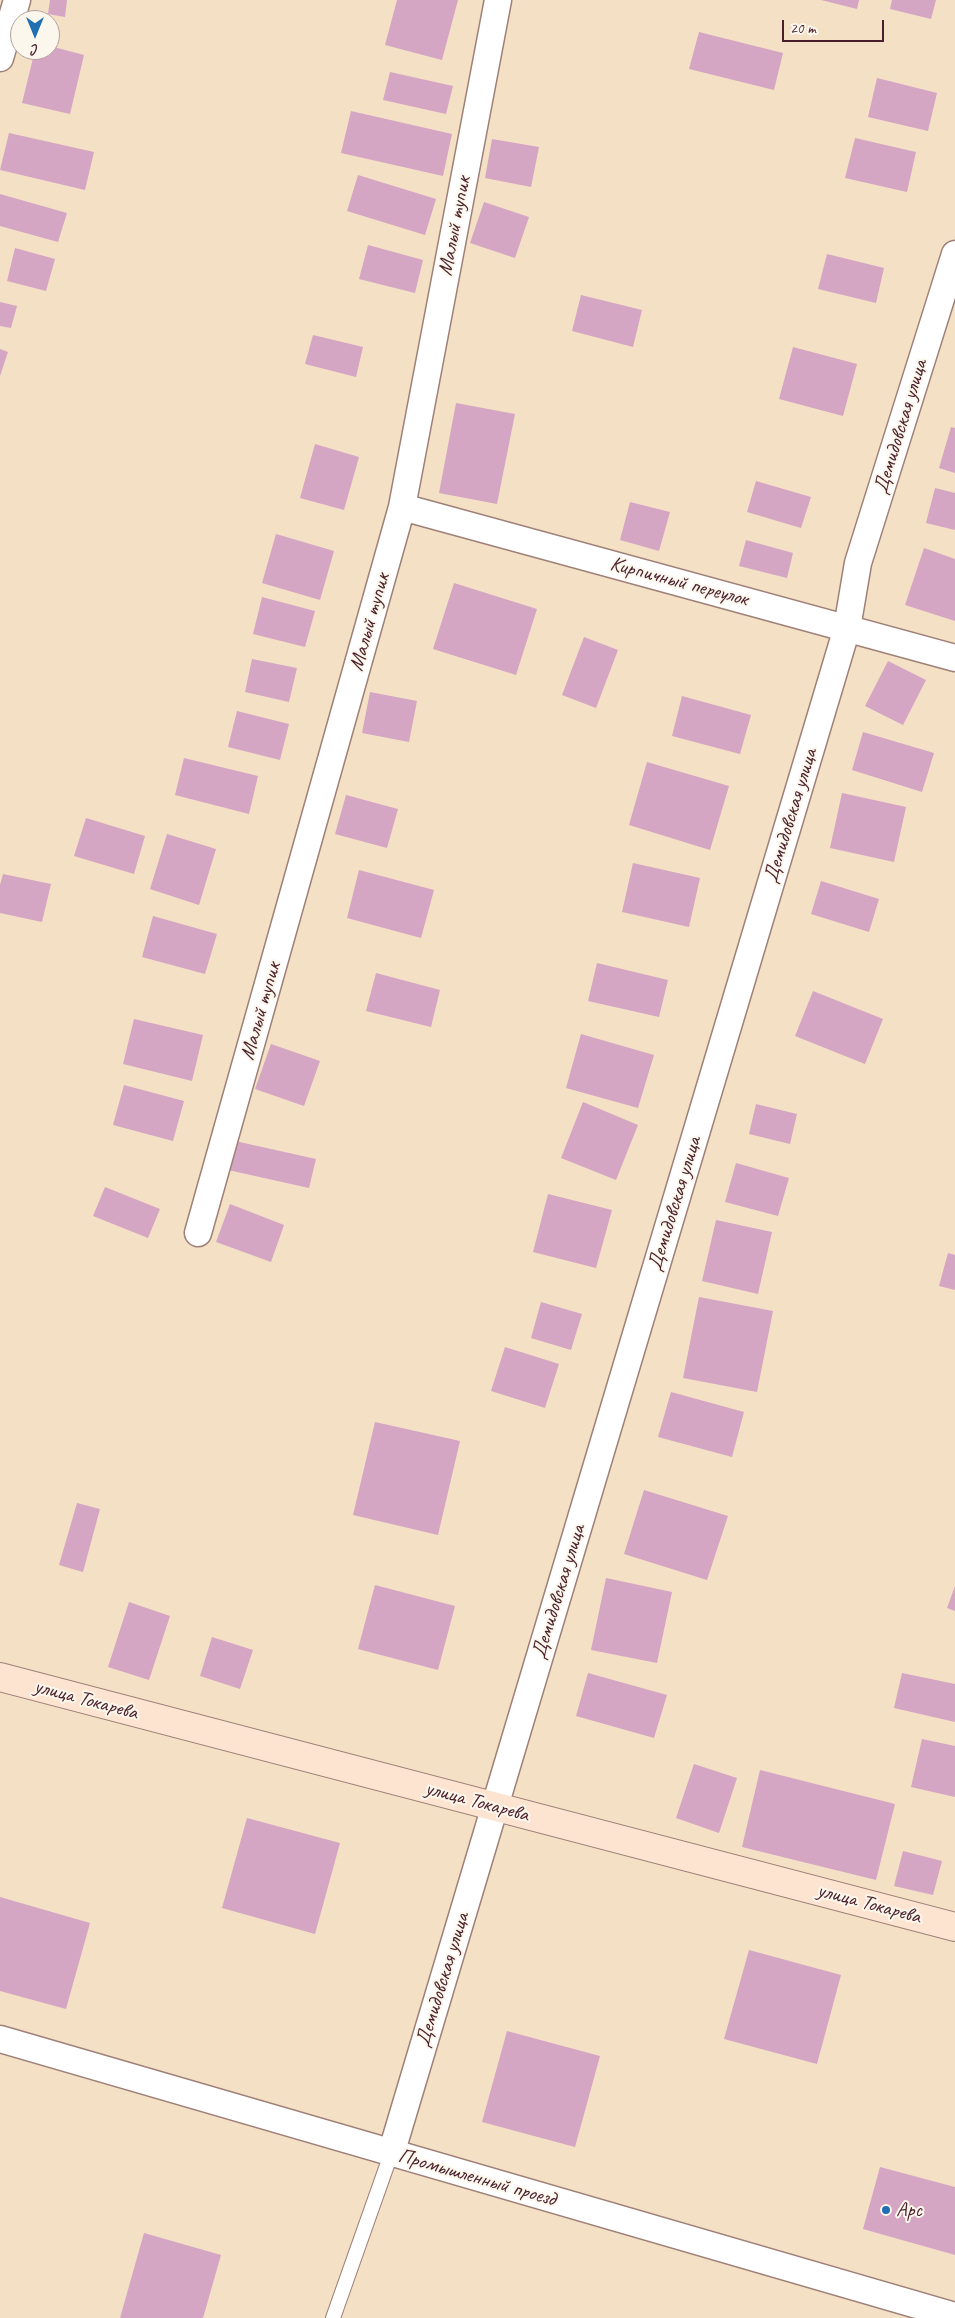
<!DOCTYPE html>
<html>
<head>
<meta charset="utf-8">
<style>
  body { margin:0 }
  #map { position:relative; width:955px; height:2318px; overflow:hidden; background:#f4e0c5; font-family:Caveat,sans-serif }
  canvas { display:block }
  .north { position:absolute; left:10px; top:10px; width:50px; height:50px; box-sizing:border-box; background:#fbf7ec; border:1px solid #b4a19f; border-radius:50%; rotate:180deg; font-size:14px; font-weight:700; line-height:20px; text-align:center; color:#4a1f2b }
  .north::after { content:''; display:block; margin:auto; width:18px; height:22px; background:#1f6fb2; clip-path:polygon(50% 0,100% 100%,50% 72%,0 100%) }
  .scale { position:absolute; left:782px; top:20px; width:102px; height:22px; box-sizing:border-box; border:2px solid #4a1f2b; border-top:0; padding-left:6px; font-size:15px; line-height:18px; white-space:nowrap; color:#4a1f2b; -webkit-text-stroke:4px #fbf7ec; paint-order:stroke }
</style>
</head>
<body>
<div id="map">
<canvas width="955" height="2318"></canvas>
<div class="north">С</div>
<div class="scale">20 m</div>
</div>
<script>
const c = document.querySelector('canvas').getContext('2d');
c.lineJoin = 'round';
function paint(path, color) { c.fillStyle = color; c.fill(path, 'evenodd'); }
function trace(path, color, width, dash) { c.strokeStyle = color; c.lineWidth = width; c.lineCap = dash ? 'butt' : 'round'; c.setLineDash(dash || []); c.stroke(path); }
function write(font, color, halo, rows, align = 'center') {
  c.font = font + ' Caveat,sans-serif'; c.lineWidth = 4; c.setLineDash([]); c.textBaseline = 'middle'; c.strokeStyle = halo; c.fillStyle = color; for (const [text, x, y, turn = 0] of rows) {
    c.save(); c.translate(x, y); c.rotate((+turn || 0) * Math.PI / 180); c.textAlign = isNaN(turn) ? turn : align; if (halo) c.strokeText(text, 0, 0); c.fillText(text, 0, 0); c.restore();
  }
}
paint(new Path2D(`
  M50,0H67L65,17L48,14Z
  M397,0H458L442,60L385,45Z
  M821,0H859L857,9Z
  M892,0H936L931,19L890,9Z
  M699,32L783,53L774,90L689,69Z
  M50,46L84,55L70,114L22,103L35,50H50Z
  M390,72L453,86L446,114L383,100Z
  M877,78L937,93L928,131L868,117Z
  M351,111L452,134L443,176L341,153Z
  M9,133L94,152L85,190L0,170Z
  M855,138L916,152L907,192L845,178Z
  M492,139L539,147L531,187L485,178Z
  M358,175L436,199L425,235L347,211Z
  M0,194L67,213L58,242L0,226Z
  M484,202L529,217L515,258L470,243Z
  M368,245L423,260L415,293L359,279Z
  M15,248L55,259L46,291L7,281Z
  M827,254L884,268L876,303L818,289Z
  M581,295L642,310L633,347L572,331Z
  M0,302L17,306L11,328L0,326Z
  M313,335L363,347L356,377L305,364Z
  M793,347L857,364L843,416L779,399Z
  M0,349L8,352L0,376Z
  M456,403L515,414L497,504L439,493Z
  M951,427L955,428V473L939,468Z
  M315,444L359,457L344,510L300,498Z
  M756,481L811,497L801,528L747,512Z
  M935,488L955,493V530L926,523Z
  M630,502L670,512L659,551L620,540Z
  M276,534L334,551L320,600L262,583Z
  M746,540L793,553L787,578L739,566Z
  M924,548L955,559V621L905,605Z
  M454,583L537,609L516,675L433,649Z
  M262,597L315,611L305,647L253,634Z
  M584,637L618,650L596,708L562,695Z
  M252,659L297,668L289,702L245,692Z
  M888,661L926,680L903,725L865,706Z
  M370,692L417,701L409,742L362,733Z
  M682,696L751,715L740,754L672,736Z
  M237,711L289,724L280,760L228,747Z
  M863,732L934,753L922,792L852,770Z
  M184,758L258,776L249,814L175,795Z
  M647,762L729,786L710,850L629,825Z
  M842,793L906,807L894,862L830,848Z
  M346,795L398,809L387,848L335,834Z
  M86,818L145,836L134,874L74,856Z
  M167,834L216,849L199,905L150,889Z
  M633,863L700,878L689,927L622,912Z
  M359,870L434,890L421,938L347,918Z
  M3,874L51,884L42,922L0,913V885Z
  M821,881L879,899L869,932L811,914Z
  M153,916L217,934L205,974L142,957Z
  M597,963L668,980L659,1017L588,1001Z
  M376,973L440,990L431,1027L366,1011Z
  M813,991L883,1019L865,1064L795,1036Z
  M134,1019L203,1035L192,1081L123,1064Z
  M581,1034L654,1055L638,1108L566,1088Z
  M271,1044L320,1061L304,1106L255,1089Z
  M124,1085L184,1101L173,1141L113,1125Z
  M583,1102L638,1125L616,1180L561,1158Z
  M756,1104L797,1114L790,1144L749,1134Z
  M235,1141L316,1159L309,1188L228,1170Z
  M736,1163L789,1178L778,1216L725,1202Z
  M105,1187L160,1209L148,1238L93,1216Z
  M548,1194L612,1210L596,1268L533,1252Z
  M230,1204L284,1225L271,1262L216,1242Z
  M716,1220L772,1232L758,1294L702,1281Z
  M948,1253L955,1255V1290L939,1286Z
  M699,1297L773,1311L757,1392L683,1378Z
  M541,1302L582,1314L571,1350L531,1338Z
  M505,1347L559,1364L545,1408L491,1391Z
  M671,1392L744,1412L732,1457L658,1437Z
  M375,1422L460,1441L438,1535L353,1515Z
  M644,1490L728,1516L707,1580L624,1554Z
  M77,1503L100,1509L83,1572L59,1565Z
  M606,1578L672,1592L657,1663L591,1650Z
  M375,1585L455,1606L438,1670L358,1649Z
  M955,1586V1611L947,1608Z
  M129,1602L170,1616L149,1680L108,1667Z
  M212,1637L253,1650L240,1689L200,1676Z
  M588,1673L667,1695L654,1738L576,1716Z
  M902,1673L955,1684V1722L894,1708Z
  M922,1739L955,1746V1797L911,1787Z
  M694,1764L737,1778L719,1833L676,1818Z
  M760,1770L895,1804L876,1880L742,1847Z
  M247,1818L340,1843L315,1934L222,1908Z
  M903,1851L942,1861L933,1895L894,1886Z
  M0,1897L90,1923L66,2009L0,1991Z
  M749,1950L841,1975L817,2064L724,2039Z
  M507,2031L600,2056L575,2147L482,2122Z
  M880,2167L955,2187V2255L863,2229Z
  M144,2233L221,2255L203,2318H120Z`), '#d5a5c4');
const lane = new Path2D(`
  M333,2318L391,2154`);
const street = new Path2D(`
  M0,58L17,0
  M402,507L955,658
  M198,1233L402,507L498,0
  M0,2039L955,2316
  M391,2154L847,628L858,563L955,254`);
const secondary = new Path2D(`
  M0,1677L955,1927`);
trace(lane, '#9f8078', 16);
trace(street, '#9f8078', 29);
trace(secondary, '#9f8078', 30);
trace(lane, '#fff', 14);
trace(street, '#fff', 26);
trace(secondary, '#fde4d1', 28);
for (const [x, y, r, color] of [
  [886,2210,5,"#1f6fb2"]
]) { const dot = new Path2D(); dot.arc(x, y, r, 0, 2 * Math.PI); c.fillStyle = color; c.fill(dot); trace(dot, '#fbf7ec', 2); }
write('21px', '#4a1f2b', '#fbf7ec', [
  ["Малый тупик",455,226,-79],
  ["Демидовская улица",901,427,-73],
  ["Кирпичный переулок",679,582,15],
  ["Малый тупик",370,622,-74],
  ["Демидовская улица",791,816,-73],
  ["Малый тупик",261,1011,-74],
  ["Демидовская улица",675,1204,-73],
  ["Демидовская улица",559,1592,-73],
  ["улица Токарева",86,1700,15],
  ["улица Токарева",477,1802,15],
  ["улица Токарева",869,1904,15],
  ["Демидовская улица",443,1980,-73],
  ["Промышленный проезд",477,2178,16]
]);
write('21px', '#4a1f2b', '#fbf7ec', [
  ["Арс",896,2210]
], 'left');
</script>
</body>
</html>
